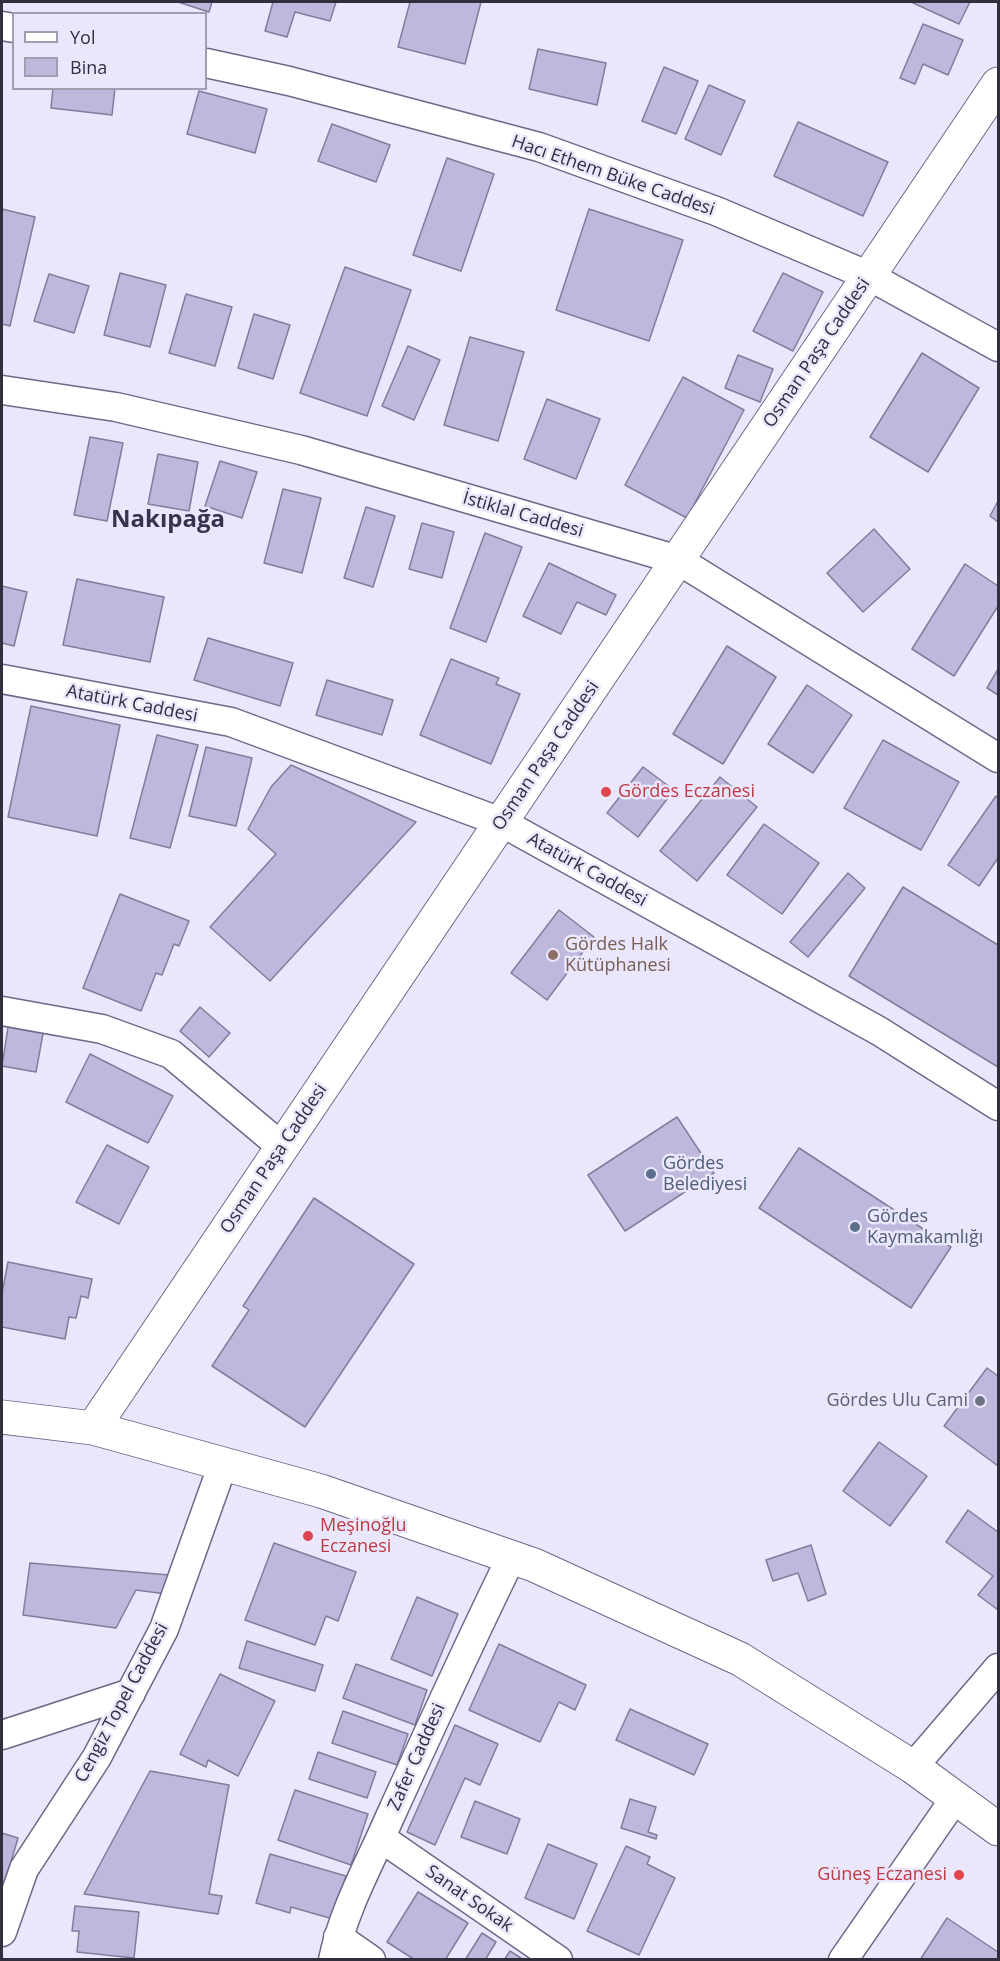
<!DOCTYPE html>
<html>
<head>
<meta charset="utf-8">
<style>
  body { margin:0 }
  #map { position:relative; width:1000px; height:1961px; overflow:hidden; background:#eae7fd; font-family:"Open Sans",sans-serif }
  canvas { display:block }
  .frame { position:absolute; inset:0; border:3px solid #312f3d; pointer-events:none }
  .legend { position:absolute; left:12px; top:12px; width:195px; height:78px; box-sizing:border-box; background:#eae7fd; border:2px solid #a09db0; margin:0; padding:8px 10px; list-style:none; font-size:18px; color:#312f3d }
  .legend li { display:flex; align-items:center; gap:12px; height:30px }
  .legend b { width:30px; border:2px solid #a09db0 }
</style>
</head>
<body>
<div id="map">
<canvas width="1000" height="1961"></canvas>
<div class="frame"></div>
<ul class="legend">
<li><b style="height:8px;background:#fff"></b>Yol</li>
<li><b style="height:16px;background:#beb9dc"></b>Bina</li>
</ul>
</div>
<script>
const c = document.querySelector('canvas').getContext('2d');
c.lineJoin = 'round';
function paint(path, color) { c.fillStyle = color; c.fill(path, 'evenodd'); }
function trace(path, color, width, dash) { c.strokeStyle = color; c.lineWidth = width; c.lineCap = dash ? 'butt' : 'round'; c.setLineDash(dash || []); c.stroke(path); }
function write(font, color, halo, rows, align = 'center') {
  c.font = font + ' "Open Sans",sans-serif'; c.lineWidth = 5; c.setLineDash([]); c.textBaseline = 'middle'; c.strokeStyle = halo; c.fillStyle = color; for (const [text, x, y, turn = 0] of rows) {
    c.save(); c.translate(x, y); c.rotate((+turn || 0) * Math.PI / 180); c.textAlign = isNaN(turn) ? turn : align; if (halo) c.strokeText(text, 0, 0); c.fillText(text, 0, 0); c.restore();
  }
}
const building = new Path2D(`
  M178,2H212L209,12Z
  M273,2H336L330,21L295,12L287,37L265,31Z
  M410,2H481L465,64L398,47Z
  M911,2H970L959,24Z
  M923,24L963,40L948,75L923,64L915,84L900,78Z
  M538,49L606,63L597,105L529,89Z
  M664,67L698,81L676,134L642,121Z
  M709,85L745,101L721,155L685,139Z
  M53,88H115L112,115L51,108Z
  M199,91L267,109L255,153L187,134Z
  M798,122L888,162L863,216L774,176Z
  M332,124L390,145L376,182L318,161Z
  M447,158L494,174L461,271L413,255Z
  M2,209L35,217L10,326L2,324Z
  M589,209L683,240L649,341L556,310Z
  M345,267L411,290L367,416L300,393Z
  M120,273L166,285L150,347L104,335Z
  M783,273L823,292L793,351L753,331Z
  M49,274L89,286L74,333L34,321Z
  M186,294L232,307L215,366L169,353Z
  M254,314L290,325L273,379L238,368Z
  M470,337L524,352L498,441L444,425Z
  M408,346L440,360L414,420L382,406Z
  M922,353L979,388L928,472L870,437Z
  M738,355L773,369L760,402L725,388Z
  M683,377L744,410L687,518L625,485Z
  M547,399L600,419L576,479L524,459Z
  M90,437L123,443L107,521L74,515Z
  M158,454L198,462L189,511L148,504Z
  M220,461L257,472L242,518L205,506Z
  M283,489L321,498L302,573L264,563Z
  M998,501V522L990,516Z
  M366,507L395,516L373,587L344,578Z
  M422,523L454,532L442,578L409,569Z
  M874,529L910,569L863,612L827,573Z
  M485,533L522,547L486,642L450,628Z
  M549,563L616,595L606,615L577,602L561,634L523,616Z
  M965,564L998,586V606L954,676L912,649Z
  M77,579L164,597L150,662L63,645Z
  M2,586L27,592L14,646L2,643Z
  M208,638L293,663L280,706L194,680Z
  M727,646L776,677L723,764L673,734Z
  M451,659L499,678L496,684L520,694L491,764L420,735Z
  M998,669V695L987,688Z
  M327,680L393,700L382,735L316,715Z
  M807,685L852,715L813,773L768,744Z
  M31,706L120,725L97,836L8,817Z
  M157,735L198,745L170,848L130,838Z
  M883,740L959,782L921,850L844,808Z
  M206,747L252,758L236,826L189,816Z
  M291,765L416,822L270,981L210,927L276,854L248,829L271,787Z
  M643,767L674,790L638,837L607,813Z
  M720,777L757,807L697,881L660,851Z
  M996,796L998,798V858L979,886L948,865Z
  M764,824L819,863L782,914L727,875Z
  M848,873L865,888L808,957L790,942Z
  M903,887L998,945V1067L849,976Z
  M120,894L189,921L179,946L174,944L162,975L156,973L141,1011L83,988Z
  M559,910L594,937L547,1000L511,973Z
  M200,1007L230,1033L209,1057L180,1031Z
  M9,1021L44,1028L36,1072L2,1066Z
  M90,1054L173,1096L148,1143L66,1102Z
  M677,1117L714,1173L625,1231L588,1175Z
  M107,1145L149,1167L119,1224L76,1202Z
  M799,1148L951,1247L911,1308L759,1208Z
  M314,1198L414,1264L305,1427L212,1366L249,1310L243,1306Z
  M8,1262L92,1279L88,1298L81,1296L76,1318L69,1317L65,1339L2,1327V1293Z
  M987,1368L998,1376V1466L944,1426Z
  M879,1442L927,1476L890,1526L843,1491Z
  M968,1510L998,1532V1610L978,1595L993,1576L946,1542Z
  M274,1543L356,1572L338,1621L326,1616L315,1645L245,1620Z
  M811,1545L826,1594L808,1601L798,1573L773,1581L766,1560Z
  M30,1563L169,1575L166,1594L136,1590L116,1628L23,1615Z
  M417,1597L458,1614L432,1676L391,1659Z
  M247,1641L323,1665L315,1691L239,1668Z
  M499,1644L586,1685L575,1710L559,1702L540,1742L469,1710Z
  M356,1664L427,1690L415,1725L343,1698Z
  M220,1674L275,1701L238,1776L208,1760L206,1767L180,1754Z
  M630,1709L708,1744L694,1775L616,1740Z
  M343,1711L408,1734L397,1765L332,1743Z
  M455,1725L498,1744L480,1785L465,1778L435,1845L407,1832Z
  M318,1752L376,1772L367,1798L309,1779Z
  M150,1771L229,1785L209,1894L222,1896L218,1914L84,1894Z
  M295,1790L368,1814L351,1865L278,1840Z
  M630,1799L656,1807L648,1832L657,1835L656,1839L621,1828Z
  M475,1801L520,1819L507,1854L461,1837Z
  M2,1833L18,1838L2,1892Z
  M548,1844L597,1864L574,1919L525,1898Z
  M626,1846L650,1857L647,1864L675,1878L639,1955L587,1931Z
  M270,1854L346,1876L333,1919L291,1907L290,1913L256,1903Z
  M418,1892L468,1923L445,1960H415L387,1942Z
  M75,1906L139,1912L134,1958L77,1952L79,1931H72Z
  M947,1918L998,1952V1960H920Z
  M482,1933L496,1942L485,1960H465Z
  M510,1951L524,1960H504Z`);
paint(building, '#beb9dc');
trace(building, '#817c9c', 1.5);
const street = new Path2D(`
  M2,26L14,28
  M206,63L289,81L539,147L716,211L869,276L998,347
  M2,390L116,407L301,450L678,560L998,758
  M2,679L231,722L501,822L879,1031L998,1106
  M2,1011L102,1029L171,1054L282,1147
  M2,1735L131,1693
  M913,1767L998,1668
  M381,1838L558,1960
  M2,1932L24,1869L97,1757L164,1629L223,1464
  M338,1937L371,1960
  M333,1960C343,1911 369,1865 389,1819C429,1731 469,1644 511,1558
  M843,1960L956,1797`);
const secondary = new Path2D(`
  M2,1417L93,1428L321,1491L534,1565L740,1659L913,1767L998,1829
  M93,1428L998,84`);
trace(street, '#6d6888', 31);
trace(secondary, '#6d6888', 35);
trace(street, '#fff', 28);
trace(secondary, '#fff', 33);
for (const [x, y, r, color] of [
  [606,792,6,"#e0444e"],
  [553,955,6,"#8d6e63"],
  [651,1174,6,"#5c6f8a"],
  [855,1227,6,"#5c6f8a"],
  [980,1401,6,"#6b7280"],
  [308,1536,6,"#e0444e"],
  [959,1875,6,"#e0444e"]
]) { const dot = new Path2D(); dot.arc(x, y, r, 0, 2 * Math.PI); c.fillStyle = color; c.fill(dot); trace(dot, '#eae7fd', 2); }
write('18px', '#312f3d', '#eae7fd', [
  ["Hacı Ethem Büke Caddesi",613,176,19],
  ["Osman Paşa Caddesi",817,353,-56],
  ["İstiklal Caddesi",523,515,16],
  ["Atatürk Caddesi",132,704,11],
  ["Osman Paşa Caddesi",546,756,-56],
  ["Atatürk Caddesi",587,870,29],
  ["Osman Paşa Caddesi",274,1159,-56],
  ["Cengiz Topel Caddesi",122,1703,-62],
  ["Zafer Caddesi",417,1757,-66],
  ["Sanat Sokak",469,1899,35]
]);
write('18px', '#be3a42', '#eae7fd', [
  ["Gördes Eczanesi",618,792],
  ["Meşinoğlu",320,1526],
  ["Eczanesi",320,1547],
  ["Güneş Eczanesi",947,1875,"right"]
], 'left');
write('18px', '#785e54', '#eae7fd', [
  ["Gördes Halk",565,945],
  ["Kütüphanesi",565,966]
], 'left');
write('18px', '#4e5e75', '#eae7fd', [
  ["Gördes",663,1164],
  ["Belediyesi",663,1185],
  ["Gördes",867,1217],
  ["Kaymakamlığı",867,1238]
], 'left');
write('18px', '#5b616d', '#eae7fd', [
  ["Gördes Ulu Cami",968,1401]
], 'right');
write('bold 24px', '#38324f', '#eae7fd', [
  ["Nakıpağa",168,520]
]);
</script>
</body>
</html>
